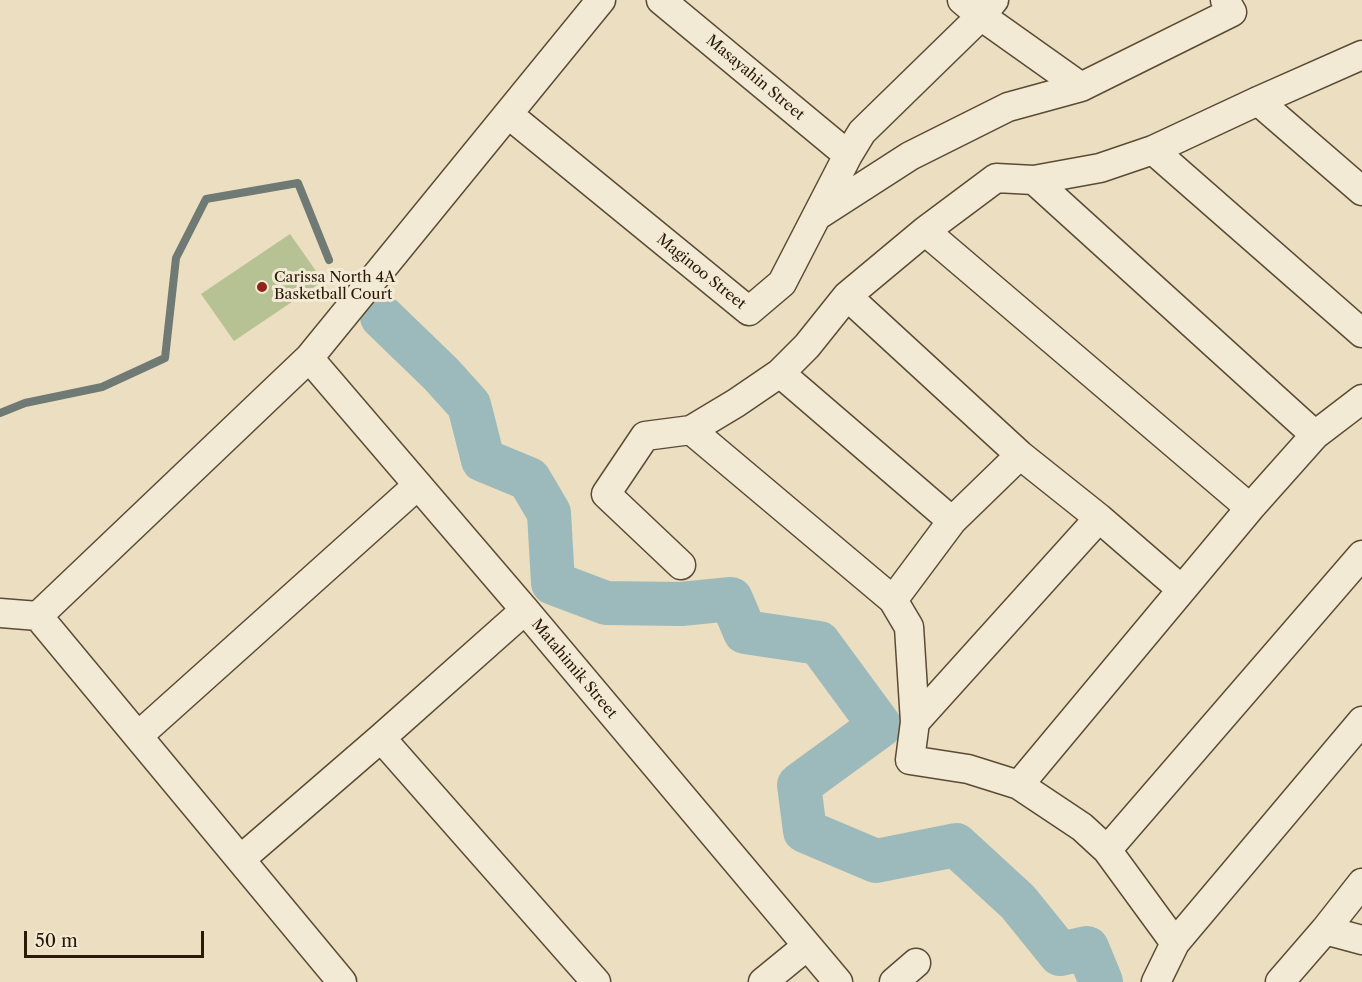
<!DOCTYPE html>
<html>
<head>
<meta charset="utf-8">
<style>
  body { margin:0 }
  #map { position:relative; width:1362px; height:982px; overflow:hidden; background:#ecdec0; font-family:"Libre Caslon Text",serif }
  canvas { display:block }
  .scale { position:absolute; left:24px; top:931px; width:180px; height:27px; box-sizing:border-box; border:3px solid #291a07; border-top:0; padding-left:8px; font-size:18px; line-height:21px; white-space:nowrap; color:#291a07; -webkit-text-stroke:4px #f3ead6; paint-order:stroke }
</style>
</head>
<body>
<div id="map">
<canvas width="1362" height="982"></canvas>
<div class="scale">50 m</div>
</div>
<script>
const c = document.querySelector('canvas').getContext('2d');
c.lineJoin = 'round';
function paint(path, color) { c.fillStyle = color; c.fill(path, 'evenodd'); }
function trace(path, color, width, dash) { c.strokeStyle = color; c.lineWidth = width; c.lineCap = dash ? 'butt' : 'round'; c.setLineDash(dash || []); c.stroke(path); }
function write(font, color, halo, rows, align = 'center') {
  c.font = font + ' "Libre Caslon Text",serif'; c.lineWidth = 6; c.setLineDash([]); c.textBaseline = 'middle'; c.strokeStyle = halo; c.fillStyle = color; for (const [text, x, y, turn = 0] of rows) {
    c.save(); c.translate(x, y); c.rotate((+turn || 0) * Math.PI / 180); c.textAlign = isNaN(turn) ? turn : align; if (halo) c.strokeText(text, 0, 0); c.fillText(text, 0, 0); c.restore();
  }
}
paint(new Path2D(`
  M290,234L323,281L234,341L201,294Z`), '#b6c294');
trace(new Path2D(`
  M0,413L25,403L102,387L165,358L176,258L206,199L298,183L329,260`), '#6e7a73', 8);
trace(new Path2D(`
  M382,317L441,374L469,405L483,460L529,479L549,513L553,583L606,603L681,604L731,599L745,632L819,643L880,726L799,785L805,831L876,861L956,845L1018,902L1060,954L1087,948L1101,982`), '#9cbabb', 44);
const minor = new Path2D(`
  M661,0L848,155
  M962,0L981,16L1081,87
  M1258,101L1362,191
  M508,114L749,311L782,283L848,155L862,132L981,16L994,0
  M1153,150L1362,333
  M1034,180L1315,435
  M820,214L910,156L1008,107L1081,87L1232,12L1225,0
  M925,231L1250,508
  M847,296L1020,455L1099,518L1181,589
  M309,358L525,610L838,982
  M780,373L952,521
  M691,430L893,600L909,627L915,722L910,760L968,769L1019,785L1082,827L1107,850L1175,943L1156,982
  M681,565L606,494L645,436L691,430L736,403L780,373L807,346L847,296L925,231L996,178L1034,180L1100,168L1153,150L1258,101L1362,55
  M893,600L952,521L1020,455
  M0,613L38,616L342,982
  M38,616L309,358L601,0
  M915,722L1099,518
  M138,736L418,485
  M381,738L596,982
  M1019,785L1250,508L1315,435L1362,399
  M1107,850L1362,555
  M241,859L381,738L525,610
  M1325,930L1362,940
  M1175,943L1362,721
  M763,982L807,946
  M894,982L916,963
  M1280,982L1325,930L1362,883`);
trace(minor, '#5a4b35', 31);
trace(minor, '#f3ead6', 28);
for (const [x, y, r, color] of [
  [262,287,6,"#8f2418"]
]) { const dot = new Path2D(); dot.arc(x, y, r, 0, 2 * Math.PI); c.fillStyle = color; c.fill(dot); trace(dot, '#f3ead6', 2); }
write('15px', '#291a07', '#f3ead6', [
  ["Masayahin Street",755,78,40],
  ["Maginoo Street",701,272,39],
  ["Matahimik Street",574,669,50]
]);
write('15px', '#291a07', '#f3ead6', [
  ["Carissa North 4A",274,278],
  ["Basketball Court",274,295]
], 'left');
</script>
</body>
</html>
